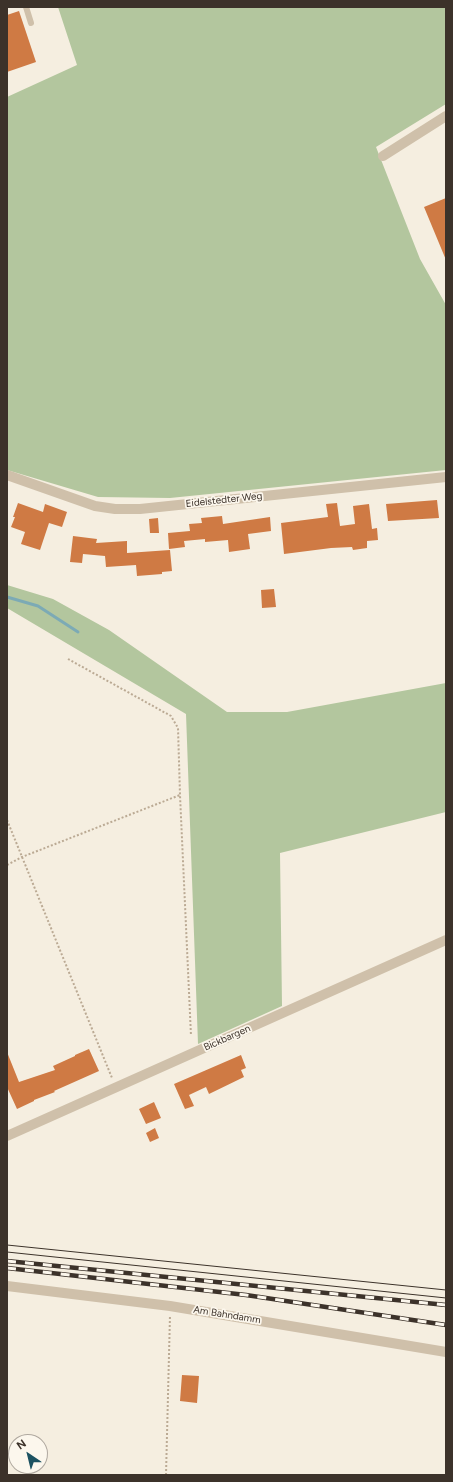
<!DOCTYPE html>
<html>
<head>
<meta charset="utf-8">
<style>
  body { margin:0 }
  #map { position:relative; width:453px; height:1482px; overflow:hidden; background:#f5eee0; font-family:Figtree,sans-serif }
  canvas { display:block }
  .frame { position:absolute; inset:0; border:8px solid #3c322a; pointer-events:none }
  .north { position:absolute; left:8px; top:1434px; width:40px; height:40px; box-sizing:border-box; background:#fcf7ed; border:1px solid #afa89f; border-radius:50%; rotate:325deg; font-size:11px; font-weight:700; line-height:16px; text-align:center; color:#3c322a }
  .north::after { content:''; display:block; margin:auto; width:14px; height:18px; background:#1c5261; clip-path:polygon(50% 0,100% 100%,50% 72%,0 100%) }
</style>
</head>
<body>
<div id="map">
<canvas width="453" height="1482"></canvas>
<div class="frame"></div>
<div class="north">N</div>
</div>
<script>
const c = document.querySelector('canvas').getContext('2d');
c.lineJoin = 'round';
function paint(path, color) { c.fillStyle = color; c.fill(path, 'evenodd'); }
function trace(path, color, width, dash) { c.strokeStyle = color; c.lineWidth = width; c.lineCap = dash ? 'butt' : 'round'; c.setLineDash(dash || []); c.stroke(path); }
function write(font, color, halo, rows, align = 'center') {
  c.font = font + ' Figtree,sans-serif'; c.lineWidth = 3.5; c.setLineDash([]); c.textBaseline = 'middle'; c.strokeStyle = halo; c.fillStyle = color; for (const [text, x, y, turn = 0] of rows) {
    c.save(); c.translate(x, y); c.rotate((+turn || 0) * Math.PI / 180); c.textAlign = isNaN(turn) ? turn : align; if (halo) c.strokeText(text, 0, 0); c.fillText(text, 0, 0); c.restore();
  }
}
paint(new Path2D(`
  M58,7H446V104L376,147L420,259L446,305V470L170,498L98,497L7,470V97L77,65Z
  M7,585L53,599L109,630L227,712H287L446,683V812L280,853L282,1006L198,1044L186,714L7,608Z`), '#b3c69e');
trace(new Path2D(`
  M7,597L38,606L78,632`), '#7caab5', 3);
paint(new Path2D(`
  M19,11L36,62L7,72V15Z
  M446,198V260L424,207Z
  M437,500L439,518L388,521L386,504Z
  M18,503L43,512L45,504L67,512L62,527L49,523L40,550L21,544L25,532L11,527L15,517H13Z
  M337,503L340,526L355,524L353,506L369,504L372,529L377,528L378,540L367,541V548L353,550L352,547L331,548L284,554L281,523L328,517L326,504Z
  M222,516L223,524L270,517L271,531L248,534L250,549L229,552L228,540L205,542V539L184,541L185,547L169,549L168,533L190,531L189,524L202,523L201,518Z
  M158,518L159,533H150L149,519Z
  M73,536L97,539L96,543L127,541V553L170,550L172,571L162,572V574L137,576L136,565L106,567L105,556L83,554L82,563L70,562Z
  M274,589L276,607L262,608L261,590Z
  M89,1049L99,1071L54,1091L55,1092L34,1100V1101L17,1109L7,1087V1052L19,1082L55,1070L53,1066L75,1056V1055Z
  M241,1055L246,1068L241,1070L244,1077L209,1094L206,1087L189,1095L194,1106L185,1109L174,1084Z
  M154,1102L161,1118L146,1124L139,1109Z
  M155,1128L159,1138L150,1142L146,1133Z
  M182,1375L199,1376L197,1403L180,1401Z`), '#cf7a44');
trace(new Path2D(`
  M68,659L171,716L178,728L180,795
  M7,820L112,1078
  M7,865L22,857L180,795L191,1036
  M166,1475L170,1315`), '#bbaa94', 2, [2, 2]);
trace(new Path2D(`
  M26,7L31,23`), '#cfc0aa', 6);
trace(new Path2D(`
  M383,156L446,116
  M7,475L95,506L115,509H140L446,477
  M7,1136L446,940
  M7,1286L170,1306L446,1352`), '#cfc0aa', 10);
trace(new Path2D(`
  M7,1245L446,1290
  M7,1252L446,1298`), '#3c322a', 1);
const rail = new Path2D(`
  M7,1261L446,1305
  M7,1268L246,1295L446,1325`);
trace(rail, '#3c322a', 4.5);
trace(rail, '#fcf7ed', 3, [9]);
write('10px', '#3c322a', '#fcf7ed', [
  ["Eidelstedter Weg",224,500,-6],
  ["Bickbargen",227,1038,-24],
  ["Am Bahndamm",227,1315,9]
]);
</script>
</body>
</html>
